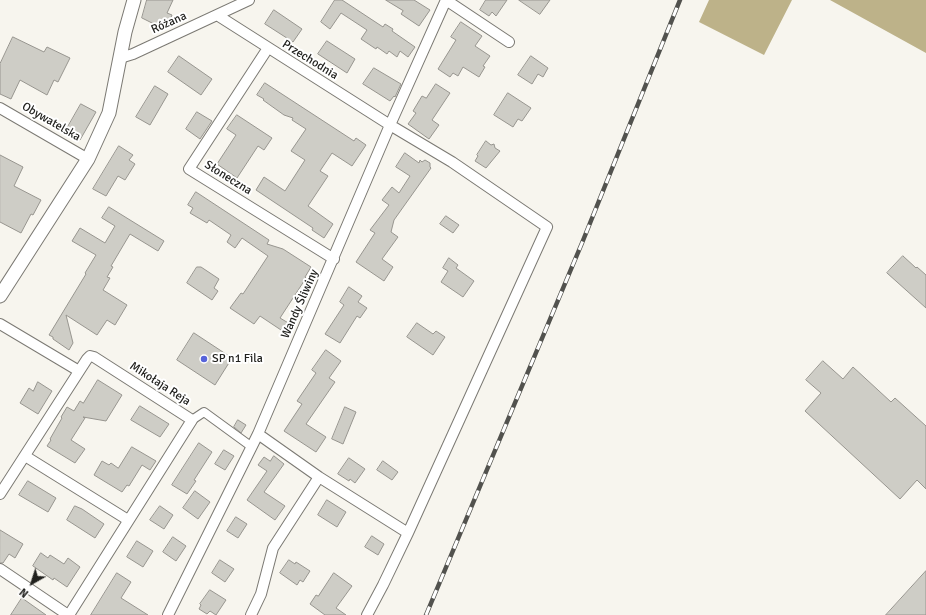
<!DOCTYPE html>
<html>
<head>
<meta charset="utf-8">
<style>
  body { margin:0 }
  #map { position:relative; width:926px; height:615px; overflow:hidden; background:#f7f5ee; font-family:Signika,sans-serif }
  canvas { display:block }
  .north { position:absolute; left:12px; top:563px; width:40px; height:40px; -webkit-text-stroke:3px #fff; paint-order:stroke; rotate:219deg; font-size:11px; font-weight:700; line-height:16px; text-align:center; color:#21211e }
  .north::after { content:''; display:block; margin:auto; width:14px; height:18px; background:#21211e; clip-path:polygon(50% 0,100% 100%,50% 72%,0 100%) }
</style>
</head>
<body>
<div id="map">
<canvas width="926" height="615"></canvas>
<div class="north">N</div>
</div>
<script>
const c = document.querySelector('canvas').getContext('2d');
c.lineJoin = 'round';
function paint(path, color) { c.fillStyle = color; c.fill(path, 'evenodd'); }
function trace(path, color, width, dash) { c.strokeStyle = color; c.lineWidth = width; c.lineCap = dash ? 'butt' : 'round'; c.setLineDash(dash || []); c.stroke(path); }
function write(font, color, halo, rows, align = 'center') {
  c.font = font + ' Signika,sans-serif'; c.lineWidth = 4; c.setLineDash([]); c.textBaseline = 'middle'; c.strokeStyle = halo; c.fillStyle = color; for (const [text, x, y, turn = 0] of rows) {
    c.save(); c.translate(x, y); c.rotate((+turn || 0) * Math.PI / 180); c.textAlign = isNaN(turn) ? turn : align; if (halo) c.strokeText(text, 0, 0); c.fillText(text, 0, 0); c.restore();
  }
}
paint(new Path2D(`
  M709,0H792L764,55L699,22Z
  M831,0H926V53L830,0Z`), '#bdb289');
const building = new Path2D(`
  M147,0H173L167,13L172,15L169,22L160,27L142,18Z
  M335,0H342L383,27L385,24L393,29L392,31L415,47L408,57L400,51L397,57L389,51L387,54L377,47L376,49L361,39L367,30L341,13L330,29L321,22Z
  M386,0H414L430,10L419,26L401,14L403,11Z
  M486,0H507L496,16L492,12L489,16L480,10Z
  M519,0H550L540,14Z
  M274,10L302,29L293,42L265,24Z
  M461,22L482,36L475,46L490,56L483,66L485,67L479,77L463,67L458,76L453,73L450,77L438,69L456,40L451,37Z
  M13,37L44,52L47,47L70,58L58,82L54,80L47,95L20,80L11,99L0,94V64Z
  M327,41L355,59L347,73L318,54Z
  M179,56L212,79L201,95L168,72Z
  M531,56L548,68L543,77L538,74L532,84L518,75Z
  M374,68L401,84L395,97L394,96L390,101L363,84Z
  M265,83L354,141L356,138L366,145L352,166L332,153L320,171L328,176L308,206L333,224L324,238L312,230L313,228L256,190L264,177L285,191L305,160L291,151L306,129L292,120L293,118L284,115L263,100L264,99L257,95Z
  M436,84L450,93L432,120L439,125L429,139L408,124L416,113L413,111L422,96L426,98Z
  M155,86L168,94L150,125L136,117Z
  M508,93L531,108L522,121L518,119L513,127L494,115Z
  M81,104L96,112L80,140L65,132Z
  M197,112L212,121L200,139L186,129Z
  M237,115L272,138L264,150L258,146L237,178L217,164L236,135L227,129Z
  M486,141L491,145L494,144L495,148L500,151L486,168L475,161L478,156L477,155Z
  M119,146L133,155L129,160L135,164L125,180L118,176L106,196L93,189Z
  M405,153L419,163L420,160L422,162L425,160L430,163V167L431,168L394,220L391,232L398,237L382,259L393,267L384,281L356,262L375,233L370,230L389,205L382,200L392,187L399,193L410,176L396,167Z
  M0,155L23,167L14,186L41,200L33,215L31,214L21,233L0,222Z
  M196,192L269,240L267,244L283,249L311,267L305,277L306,278L280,318L290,324L284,332L260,316L254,324L230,308L241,293L243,294L268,256L242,238L235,248L227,242L231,235L209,220L207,223L190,213L193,208L188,205Z
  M109,207L164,241L158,251L130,234L111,266L113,267L107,277L110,278L103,290L127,305L115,325L107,320L97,335L66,315L73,343L69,350L53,339V337L49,335L86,274L85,273L96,255L72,241L80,228L105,243L115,226L102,218Z
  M446,216L459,225L453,233L440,224Z
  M903,256L916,268L917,267L926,275V308L887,273Z
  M449,258L458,265L456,268L474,281L463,297L441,282L448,271L443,268Z
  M197,267H201L219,279L214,288L218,291L212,300L187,283Z
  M349,287L362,296L358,302L367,308L360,318L357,316L340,343L325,334L344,305L340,302Z
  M417,323L433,334L436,331L445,337L433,355L407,337Z
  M194,333L232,358L215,385L177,360Z
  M326,350L341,361L329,378L335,382L306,424L326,437L316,452L284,431L302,404L297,401L316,373L312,370Z
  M823,361L843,379L853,367L891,402L895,398L926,426V489L917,480L900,499L805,411L821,393L806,380Z
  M98,380L122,395L106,421L83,417L85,418L71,440L85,449L75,463L47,446L51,440L50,439L62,418L61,417L67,407L74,411L80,401L83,403Z
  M38,382L52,391L38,414L20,403L29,388L33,391Z
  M140,406L169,424L160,437L131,420Z
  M345,407L356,412L343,444L332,439Z
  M238,420L246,425L241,433L234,427Z
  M199,443L212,452L194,480L196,481L187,494L172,485Z
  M132,447L156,461L150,470L142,465L129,486L127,485L122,492L94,475L102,461L109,465L111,463L118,468Z
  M224,450L234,456L225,470L215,464Z
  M274,456L284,464L264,492L285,506L275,520L247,500L267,471L258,465L264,457L270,461Z
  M349,458L365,469L355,483L350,479L349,481L338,474Z
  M383,461L398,472L392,480L377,470Z
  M28,481L56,498L48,512L19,495Z
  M195,491L210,502L198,519L183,508Z
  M327,500L346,512L337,527L318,515Z
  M75,506L82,509L104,524L95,538L67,520Z
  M160,506L173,515L164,529L150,520Z
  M236,517L247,524L238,538L227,531Z
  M0,530L23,544L15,558L9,554L3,563H0Z
  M372,536L384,544L378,555L365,547Z
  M173,537L186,546L176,561L163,552Z
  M137,541L153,551L143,567L127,557Z
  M41,553L48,558L50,555L64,564L68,558L80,567L67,587L54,578L53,580L33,566Z
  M220,560L234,569L225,582L212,573Z
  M289,560L295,564L296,562L310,571L303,582L300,580L297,585L280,573Z
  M926,571V615H886Z
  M117,573L131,582L121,598L148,615H91Z
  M334,573L352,586L336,608L346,615H325L310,604L316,595L318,596Z
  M210,590L226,600L216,615L210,611L207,614L199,609L201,605L200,604Z
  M22,598L46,615H11Z`);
paint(building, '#cecdc6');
trace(building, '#97958f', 1);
const pedestrian = new Path2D(`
  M192,420L204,412L252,447`);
const minor = new Path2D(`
  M446,0L509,42
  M217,15L390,125L452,162L547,227L408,533L383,585L367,615
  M268,48L189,169L334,259
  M120,58L133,54L249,0
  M0,108L88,159
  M0,324L79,371
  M258,434L319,477L408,533
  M25,456L128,520
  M0,494L87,359L90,356L94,357L192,420L69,615
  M0,569L68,615
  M168,615L258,434L390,125L446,0
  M251,615L261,594L273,548L319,477`);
const tertiary = new Path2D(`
  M0,296L88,159L109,113L125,32L134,0`);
trace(pedestrian, '#7b7973', 10);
trace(minor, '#7b7973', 12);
trace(tertiary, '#7b7973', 15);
trace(pedestrian, '#fff', 8);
trace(minor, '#fff', 10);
trace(tertiary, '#fff', 13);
const rail = new Path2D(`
  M426,615L582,243L680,0`);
trace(rail, '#52524e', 4.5);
trace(rail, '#fff', 3, [9]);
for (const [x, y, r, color] of [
  [204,359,4,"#5763da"]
]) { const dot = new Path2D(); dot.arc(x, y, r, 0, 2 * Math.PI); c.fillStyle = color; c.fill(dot); trace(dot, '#fff', 1.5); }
write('12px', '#21211e', '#fff', [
  ["Różana",169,23,-24],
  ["Przechodnia",310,60,32],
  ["Obywatelska",51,122,30],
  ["Słoneczna",228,178,32],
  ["Wandy Śliwiny",300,304,-66],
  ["Mikołaja Reja",160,384,33]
]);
write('12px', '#21211e', '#fff', [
  ["SP n1 Fila",212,359]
], 'left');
</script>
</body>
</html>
